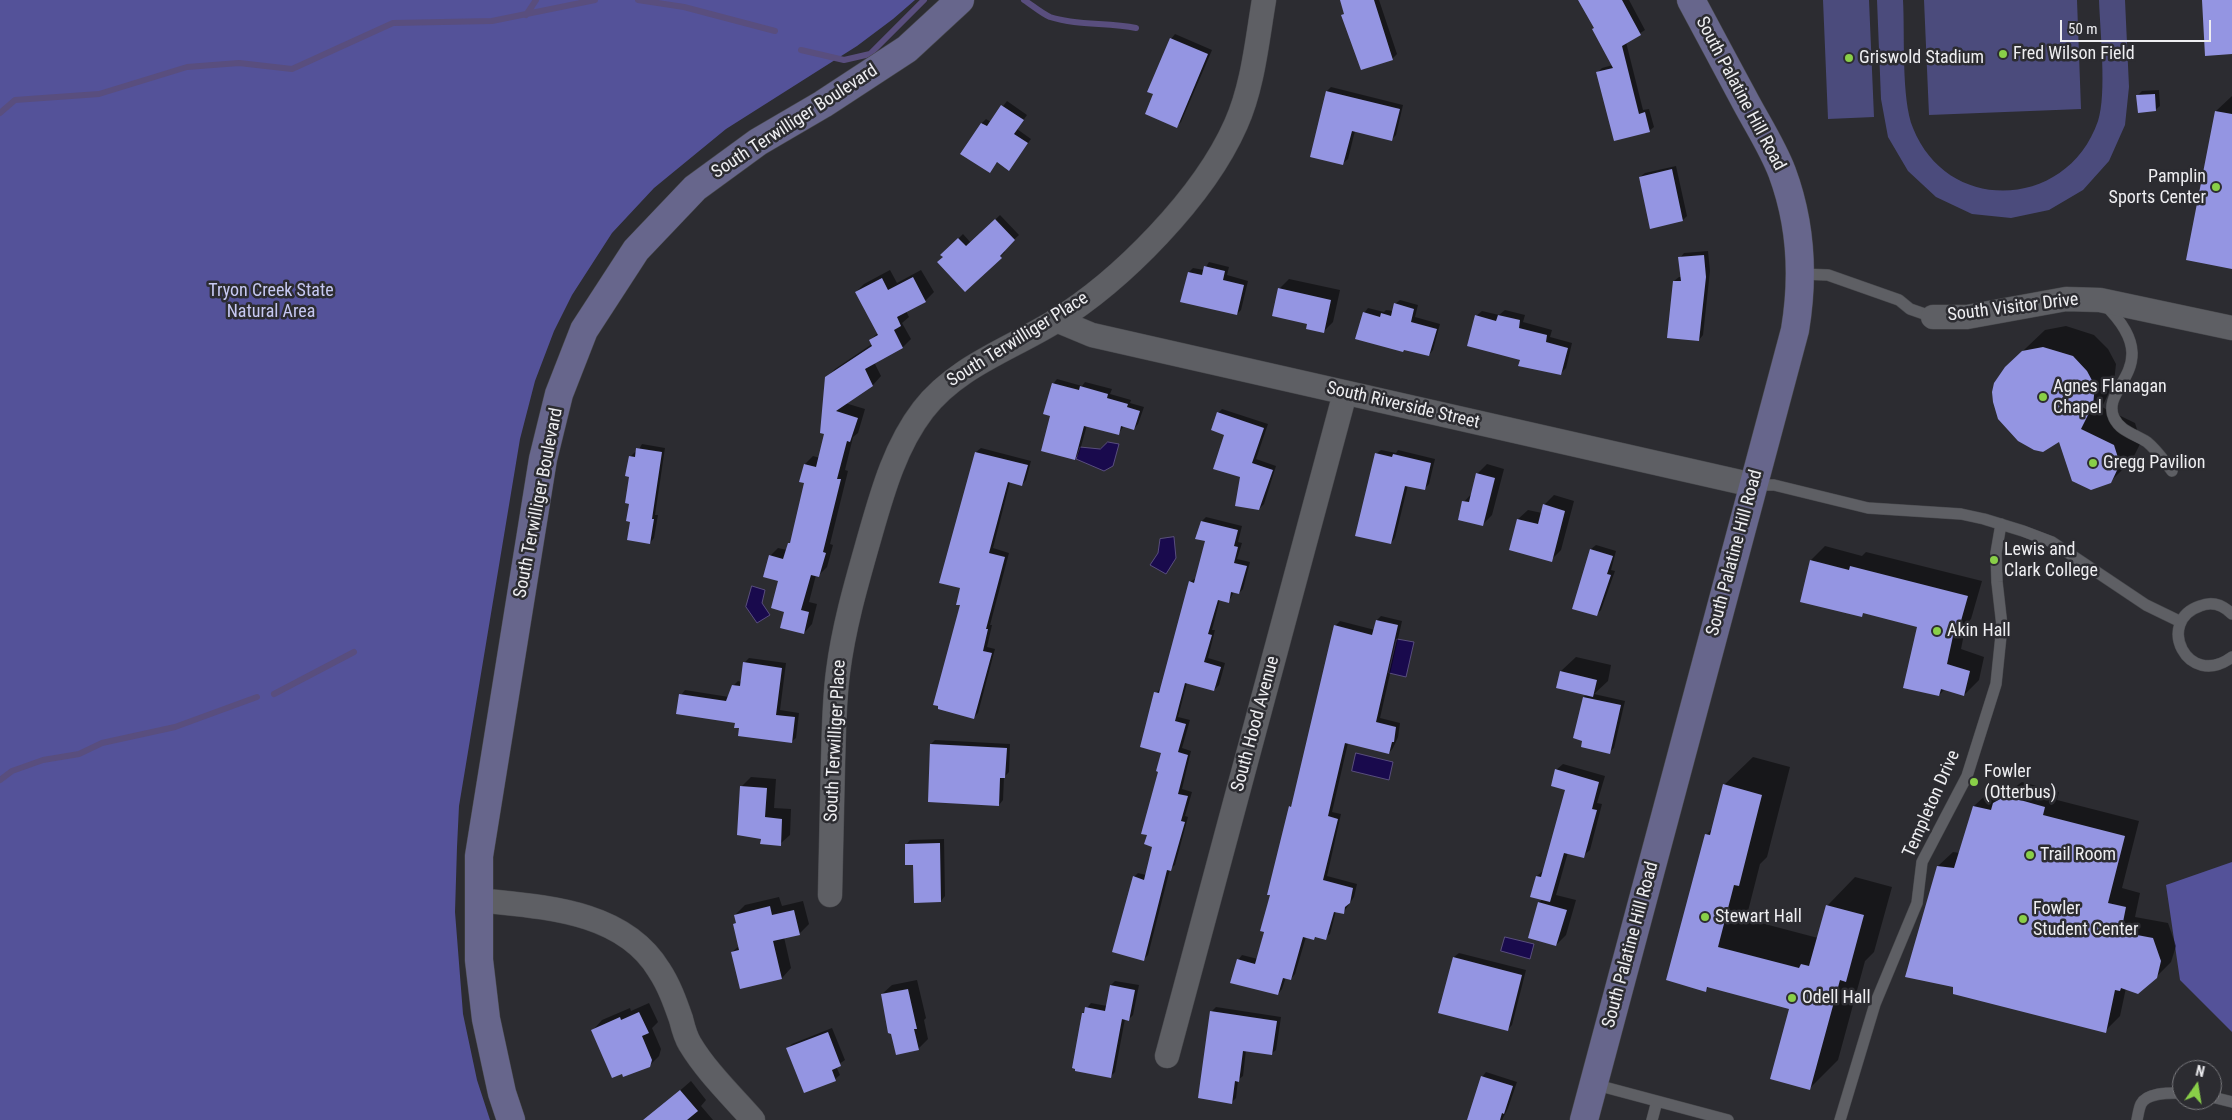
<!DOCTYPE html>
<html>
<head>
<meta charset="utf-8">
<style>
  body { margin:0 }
  #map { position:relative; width:2232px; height:1120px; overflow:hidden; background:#2c2c31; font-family:"Roboto Condensed",sans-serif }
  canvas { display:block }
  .north { position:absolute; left:2172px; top:1060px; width:50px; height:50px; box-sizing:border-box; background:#2c2c31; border:1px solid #7a7a7e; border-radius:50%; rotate:13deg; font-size:14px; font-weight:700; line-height:20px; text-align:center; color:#eeeef1 }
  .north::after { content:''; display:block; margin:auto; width:18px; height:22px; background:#89cf48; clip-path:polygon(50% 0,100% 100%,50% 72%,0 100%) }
  .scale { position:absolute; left:2060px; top:20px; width:151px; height:22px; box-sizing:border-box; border:2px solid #eeeef1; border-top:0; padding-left:6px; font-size:15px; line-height:18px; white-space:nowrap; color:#eeeef1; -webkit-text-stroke:4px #2c2c31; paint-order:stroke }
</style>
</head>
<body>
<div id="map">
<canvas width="2232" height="1120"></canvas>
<div class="north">N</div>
<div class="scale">50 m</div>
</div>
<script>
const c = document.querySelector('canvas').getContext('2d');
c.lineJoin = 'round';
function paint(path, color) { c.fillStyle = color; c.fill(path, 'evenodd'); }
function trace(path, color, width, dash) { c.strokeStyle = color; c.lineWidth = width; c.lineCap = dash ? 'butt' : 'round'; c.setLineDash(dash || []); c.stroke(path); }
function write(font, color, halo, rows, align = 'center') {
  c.font = font + ' "Roboto Condensed",sans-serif'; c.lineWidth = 5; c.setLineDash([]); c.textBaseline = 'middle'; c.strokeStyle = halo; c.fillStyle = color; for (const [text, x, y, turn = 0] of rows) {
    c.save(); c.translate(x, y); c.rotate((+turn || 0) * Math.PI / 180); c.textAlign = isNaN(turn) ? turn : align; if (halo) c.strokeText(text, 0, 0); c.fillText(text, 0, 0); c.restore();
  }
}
paint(new Path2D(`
  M1823,0H1869L1874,117L1828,119Z
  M1877,0H1903C1905,34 1901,99 1913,128C1948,216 2068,209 2098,121C2107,94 2100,31 2099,0H2125L2129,87L2125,125L2109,161L2083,190L2049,210L2011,218L1972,214L1936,197L1908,171L1888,137L1881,99Z
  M1924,0H2077L2081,109L1929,115Z`), '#4b4b7c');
paint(new Path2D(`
  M0,0H915L893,19L857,46L726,129L654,188L612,233L572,295L554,331L535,381L520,439L459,806L457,847L455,912L463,1014L477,1080L490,1120H0Z
  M2232,862V1032L2180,980L2166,885Z`), '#545299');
const water = new Path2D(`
  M1108,442L1119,444L1113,466L1104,471L1076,459L1080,447L1100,449Z
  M1174,537L1176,558L1166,574L1150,565L1158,553L1160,539Z
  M752,586L765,590L762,603L770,615L757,623L746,607Z
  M1397,639L1414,642L1406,677L1389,673Z
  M1356,753L1393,762L1389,780L1352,771Z
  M1505,937L1534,944L1530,959L1501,951Z`);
paint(water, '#190a4d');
trace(water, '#594e7e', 1);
paint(new Path2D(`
  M1341,0H1379L1397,54L1392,59L1342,16L1345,13Z
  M1580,0H1629L1645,30L1626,42L1643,110L1649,109L1654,127L1649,131L1597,73L1602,68L1613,65L1595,28Z
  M1175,34L1212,50L1181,122L1177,126L1155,94L1171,39Z
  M1331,87L1403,105L1396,135L1391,140L1355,131L1348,159L1343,163L1327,91Z
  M2159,90L2160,106L2155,110L2138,95L2142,91Z
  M2232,96V268L2216,111Z
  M1007,101L1027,115L1017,129L1031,139L1009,169L998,161L989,172L962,153L982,123L986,119L991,122Z
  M1676,166L1687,216L1683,220L1640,177L1645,173Z
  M1000,215L1019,235L1003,250L1005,252L965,291L942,255L963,234L971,243Z
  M1708,251L1710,271L1703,335L1699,340L1674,281L1679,277H1681L1680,258L1684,253Z
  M1209,262L1229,267L1227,275L1248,281L1241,310L1237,314L1189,272L1193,268L1204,270Z
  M890,270L897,283L921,270L934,292L925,301L906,311L909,317L902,323L911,339L903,347L874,362L881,376L873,385L845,403L865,409L858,433L853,437L845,470L848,471L830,544L833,545L827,567L819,575H816L809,602L817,604L812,624L804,633L785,611L779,580L770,556L778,548L787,550L791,541L806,482L801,481L805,464L813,456L820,458L826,433L827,377L835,369L872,344L870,340L878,333L856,292L864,284Z
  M1289,279L1340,290L1333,322L1323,332L1279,289Z
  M1400,300L1418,305L1415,317L1440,324L1433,350L1429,355L1364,313L1368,308L1384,312L1386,310L1393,311L1395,304Z
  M1505,310L1525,315L1523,322L1552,330L1550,337L1572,343L1566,368L1560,374L1476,316L1482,311L1499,315Z
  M2066,326L2094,335L2108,349L2116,364L2114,382L2102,407L2135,423L2141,442L2132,460L2110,482L2060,441L2006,367L2045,330Z
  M1057,379L1082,386L1085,382L1112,389L1110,394L1131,400L1130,403L1144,407L1138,424L1134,429L1124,426L1118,434L1087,425L1079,454L1075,459L1051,415L1053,384Z
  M1222,409L1268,424L1256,459L1276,466L1264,504L1259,509L1242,476L1218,413Z
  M642,444L665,448L655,515H658L654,538L650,543L631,520L630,457L635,452L637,453Z
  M981,448L1031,461L1026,480L1022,485L1010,482L993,548L1009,553L990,625H992L987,647L995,649L978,713L973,718L961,604L962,587L941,582L976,452Z
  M1381,450L1396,453L1398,450L1435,459L1429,484L1424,489L1408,485L1395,538L1391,543L1376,454Z
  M1487,464L1504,469L1492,515L1482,525L1464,502L1473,492L1477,474Z
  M1554,495L1574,501L1561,550L1551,560L1518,519L1528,510L1542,513L1544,505Z
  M1206,517L1242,526L1238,542L1242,543L1237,559L1250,562L1243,589L1239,593L1234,592L1229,601L1220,599L1212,630H1215L1208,658L1225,663L1219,685L1214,690L1187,683L1178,717L1190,720L1182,748L1191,751L1182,789L1192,792L1185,816L1188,817L1175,865L1170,869L1148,955L1144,959L1134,877L1138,873L1146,875L1154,846L1162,752L1156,693L1161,688L1190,582L1196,578L1206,540L1202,521Z
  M1596,545L1616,551L1611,570L1615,571L1601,610L1596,615L1574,608L1591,549Z
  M1825,546L1862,556L1866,552L1982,581L1971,619L1966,624L1961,649L1984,657L1979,680L1964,695L1945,689L1939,695L1919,626L1864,612L1861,615L1811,560Z
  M1381,616L1402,621L1380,718L1400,723L1398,737L1393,748L1389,753L1348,743L1332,812L1341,814L1327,876L1357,884L1354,897L1343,913L1336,911L1330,934L1325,938L1317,936L1314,939L1306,937L1295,974L1291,979L1286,977L1282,989L1278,994L1238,960L1242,955L1258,959L1290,807L1292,805L1335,626L1340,621L1375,630L1377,620Z
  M1576,657L1611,665L1608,681L1594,694L1625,701L1614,748L1609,752L1584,697L1587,694L1557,687L1561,671Z
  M749,658L786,663L780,710L799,713L796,738L791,742L741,727L736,722L681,695L685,690L729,697L733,686L738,681L742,682L744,663Z
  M935,740L1010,744L1009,772L1004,777L1003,800L999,805L931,744Z
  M1753,757L1790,767L1767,857L1760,864L1746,919L1818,938L1827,906L1855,877L1892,887L1874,952L1865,961L1838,1060L1810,1088L1790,1008L1709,987L1706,990L1707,834L1713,828L1724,785Z
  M1563,764L1605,776L1597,803L1602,804L1590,850L1583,856L1568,852L1556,895L1576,900L1566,935L1556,945L1529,937L1539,902L1543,899L1537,876L1544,870L1566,789L1556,770Z
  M751,777L776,779L774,808L791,809L790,835L780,844L762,838L741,787Z
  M2022,782L2059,792L2057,800L2139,821L2122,888L2140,893L2135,917L2168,923L2176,946L2171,962L2156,977L2126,988L2120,1016L2105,1031L1938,866L1953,852L1960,853L1974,806L1989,792L2004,795Z
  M944,839L945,896L941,901L906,845L910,840Z
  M779,897L782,906L803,901L809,924L799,934L784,937L791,968L782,978L732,952L739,946L734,925L737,922L735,915L745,905Z
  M1459,953L1526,970L1512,1025L1507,1030L1440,1012L1454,957Z
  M917,980L926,1018L924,1020L928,1039L918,1049L882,994L892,985Z
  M1115,981L1139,985L1133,1015L1129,1019H1125L1115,1072L1110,1077L1083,1013L1091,1003L1107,1006L1111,985Z
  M649,1003L658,1022L652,1028L661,1049L659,1056L649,1066L593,1030L602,1020L630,1008L631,1011Z
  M1216,1007L1281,1017L1276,1050L1271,1054L1246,1050L1243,1076L1238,1080L1236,1098L1232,1102L1212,1011Z
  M832,1028L845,1060L836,1066L840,1075L835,1079L788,1048L792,1044Z
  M1486,1072L1517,1082L1508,1108L1502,1120H1469L1482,1077Z
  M691,1081L706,1100L701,1106L713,1120H659L654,1113Z`), '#0007');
trace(new Path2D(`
  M638,0L684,7L775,31
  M1024,0C1032,5 1041,13 1050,17C1078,26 1108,22 1136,28
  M526,15L536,0
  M801,50L844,60L870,54L924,0
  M0,113L15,100L99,94L187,67L239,63L292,69L393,23L492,21L595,0
  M274,694L354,652
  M0,780L12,771L43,760L79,754L102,743L175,727L257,697`), '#594e7e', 6);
paint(new Path2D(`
  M1340,0H1374L1393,60L1361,70L1341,15L1344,14Z
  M1578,0H1622L1641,35L1622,46L1639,114L1645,112L1650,132L1614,141L1596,72L1613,68L1592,29L1594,28Z
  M2202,0H2232V54L2205,56Z
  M1170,38L1208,54L1177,128L1145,114L1153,94L1147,92Z
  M1326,91L1400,109L1392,141L1352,131L1343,165L1310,157Z
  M2155,94L2156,111L2138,113L2136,95Z
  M1001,105L1024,120L1014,134L1028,143L1009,171L997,162L990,173L960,154L981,123L987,126Z
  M2215,111L2232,114V269L2186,260Z
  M1672,169L1683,221L1650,229L1639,177Z
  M995,219L1015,240L1000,256L1002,258L965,292L937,262L943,257L940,255L958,238L966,246Z
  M1704,255L1706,277L1699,341L1667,338L1673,281H1681L1678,257Z
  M1204,266L1225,271L1223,280L1244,285L1237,315L1180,302L1188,272L1202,275Z
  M913,277L926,302L897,317L901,326L894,330L903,348L865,369L873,386L836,411L858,418L850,442L847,441L837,479H841L823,552L826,553L819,577L811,575L801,610L809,612L804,634L780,628L784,612L771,608L778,581L763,577L769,555L783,559L788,543H790L804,483L799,482L804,464L816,467L824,434L820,433L825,377L872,346L869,340L878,335L855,292L882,278L888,290Z
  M1278,288L1331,300L1324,333L1306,329L1307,324L1272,316Z
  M1394,303L1414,309L1411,322L1437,329L1429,356L1404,350L1403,352L1355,339L1363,312L1380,317L1381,313L1391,316Z
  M1475,315L1496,321L1498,315L1520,320L1519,328L1547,335L1546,342L1568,348L1561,375L1518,366L1520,360L1467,346Z
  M2043,347L2073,356L2087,371L2095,386L2093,405L2081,429L2114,445L2120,464L2111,483L2091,490L2072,481L2059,442L2043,452L2034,450L2018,441L1998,419L1993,402L1992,392L1994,383L2005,367L2022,351Z
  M1052,383L1079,390L1080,386L1108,394L1107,398L1128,404L1127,407L1140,411L1134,430L1121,426L1119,435L1084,426L1075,460L1041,451L1050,416L1043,414Z
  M1217,412L1264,428L1252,463L1273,470L1259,510L1235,506L1240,477L1213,469L1224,435L1211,430Z
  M636,448L662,452L652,519H654L650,544L627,540L630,522L626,521L629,504L625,503L629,477L625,476L629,456L635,457Z
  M975,452L1028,465L1022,486L1008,482L989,553L1005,557L986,629H988L983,651L992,653L974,719L938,709V706L933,705L960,605H956L960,588L939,583Z
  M1375,453L1392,457L1393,454L1431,463L1425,490L1405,486L1391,544L1355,536Z
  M1476,473L1495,478L1483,526L1458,520L1462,501L1469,502Z
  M1543,504L1565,511L1552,562L1509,550L1517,519L1538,524Z
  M1201,521L1238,530L1234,546L1238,547L1234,563L1247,566L1239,594L1231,592L1229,603L1218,600L1208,634L1212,635L1204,662L1221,667L1214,691L1185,683L1175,721L1186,724L1178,752L1188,755L1178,794L1188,796L1181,821L1185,822L1171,871L1167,870L1144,961L1112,952L1133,876L1144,880L1152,847L1144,844L1147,835L1141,834L1158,772L1156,771L1161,753L1140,747L1154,692L1159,693L1189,581L1194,583L1205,541L1195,539Z
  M1590,549L1613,556L1607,574L1611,575L1597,616L1572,609Z
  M1810,560L1849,570L1850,566L1968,596L1957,635L1953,636L1947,664L1970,671L1964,696L1941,689L1939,696L1903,688L1917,627L1863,613L1862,617L1800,602Z
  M1376,620L1398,625L1376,722L1396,727L1394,742H1392L1389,754L1345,743L1328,816L1338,819L1323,880L1353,888L1350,903L1345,907L1344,914L1334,912L1326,940L1315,937L1314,940L1303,937L1291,980L1283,978L1278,995L1230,983L1237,959L1255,964L1264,932L1260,931L1270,895H1267L1289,806L1291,807L1334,625L1372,635Z
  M743,662L782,668L776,715L795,717L792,743L738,736L739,728H734L735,723L676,714L679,694L726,701L732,685L740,686Z
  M1560,671L1597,680L1593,697L1556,688Z
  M1583,697L1621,705L1610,754L1581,747L1582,741L1573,738Z
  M930,744L1007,748L1005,778H1000L999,806L928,802Z
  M1555,769L1599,782L1592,809L1597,810L1584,858L1564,853L1550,902L1530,897L1536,876L1541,877L1565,790L1551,786Z
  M1723,784L1762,795L1739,886L1734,885L1718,947L1799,968L1801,964L1809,966L1826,905L1864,915L1846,982L1840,980L1810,1090L1770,1079L1789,1009L1707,987L1706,992L1666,980L1705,834L1710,835Z
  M740,786L767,788L765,817L782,819L781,846L760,844L761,839L737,835Z
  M2006,796L2045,807L2043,815L2125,836L2108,903L2126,907L2121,932L2153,938L2161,961L2157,978L2138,994L2121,988L2120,991L2115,990L2106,1033L1953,994V987L1905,977L1937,866L1954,868L1973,806L1991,810L1993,803Z
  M940,843L941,902L914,903L913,865H905V844Z
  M1538,902L1567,910L1556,946L1528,938Z
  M770,906L772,915L794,910L800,935L773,941L782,979L740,989L731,952L739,950L733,924L736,923L734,915Z
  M1453,957L1522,975L1508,1031L1438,1013Z
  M1110,985L1135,990L1129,1021L1122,1019L1111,1078L1075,1071V1069L1072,1068L1082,1013H1084L1085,1007L1105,1011Z
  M908,989L917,1029H914L919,1050L896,1055L891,1034L888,1033L881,994Z
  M1210,1011L1277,1021L1272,1055L1243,1051L1239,1082L1235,1081L1232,1104L1198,1098Z
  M639,1012L649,1033L642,1036L652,1060L650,1067L623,1077L622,1074L612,1078L591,1030L620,1017L621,1020Z
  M828,1032L841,1066L832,1070L836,1081L804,1093L786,1048Z
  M1481,1076L1513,1086L1504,1114L1502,1113L1500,1120H1467Z
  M680,1090L698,1111L687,1120H643Z`), '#9495e2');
const lane = new Path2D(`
  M1801,274L1828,275L1899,300L1910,309L1933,317
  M2105,305C2168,367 2099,386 2114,418C2121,432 2135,434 2147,442C2157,450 2165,462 2172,471
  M1753,485H1774L1868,508L1961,514L1984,519L2023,531L2052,542L2146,605L2181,622
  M2232,614C2223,605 2212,601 2200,606C2155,621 2187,690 2232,657
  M1593,1084L1728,1120
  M2212,1097L2232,1102
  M1652,1120L1657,1101
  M1840,1120L1875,1004L1917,903L1922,862L1967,776L1996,684L2002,626L1997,582L1996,553L2001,524
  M2137,1120C2138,1115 2139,1108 2141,1104C2147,1092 2170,1093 2182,1093`);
const street = new Path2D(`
  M1933,317H1967L2066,299L2100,300L2232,328
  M1056,320L1092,335L1753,485
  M830,895C831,851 832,807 833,762C834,732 834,702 838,672C844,624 858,578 871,532C883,490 896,445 923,410C956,367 1008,350 1054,322C1121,281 1204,197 1236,124C1253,86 1257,41 1264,0
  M478,900C540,907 622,909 659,970C669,985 675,1002 681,1019C683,1027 685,1036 690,1044C706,1071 732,1096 753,1120
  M1167,1056L1345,393`);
const secondary = new Path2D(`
  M511,1120L502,1093L486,1019L479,960V856L543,459L559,394L584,330L636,250L695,188L758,142L823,104L907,49L960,0
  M1584,1120L1795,330C1804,276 1801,223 1782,172C1772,146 1756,122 1743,97C1726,65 1708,32 1691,0`);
trace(lane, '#48494d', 12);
trace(street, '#48494d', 25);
trace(secondary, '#48494d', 29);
trace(lane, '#5e5f64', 11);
trace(street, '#5e5f64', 24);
trace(secondary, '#67668c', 28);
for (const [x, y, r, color] of [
  [2003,54,5,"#89cf48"],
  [1849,58,5,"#89cf48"],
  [2216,187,5,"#89cf48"],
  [2043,397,5,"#89cf48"],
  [2093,463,5,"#89cf48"],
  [1994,560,5,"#89cf48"],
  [1937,631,5,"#89cf48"],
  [1974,782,5,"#89cf48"],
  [2030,855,5,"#89cf48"],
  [1705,917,5,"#89cf48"],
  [2023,919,5,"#89cf48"],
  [1792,998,5,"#89cf48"]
]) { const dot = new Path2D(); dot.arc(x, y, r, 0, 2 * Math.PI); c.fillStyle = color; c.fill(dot); trace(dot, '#2c2c31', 2); }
write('18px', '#eeeef1', '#2c2c31', [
  ["Fred Wilson Field",2013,54],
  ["Griswold Stadium",1859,58],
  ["Pamplin",2206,177,"right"],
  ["Sports Center",2206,198,"right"],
  ["Agnes Flanagan",2053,387],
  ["Chapel",2053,408],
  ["Gregg Pavilion",2103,463],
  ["Lewis and",2004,550],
  ["Clark College",2004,571],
  ["Akin Hall",1947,631],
  ["Fowler",1984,772],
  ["(Otterbus)",1984,793],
  ["Trail Room",2040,855],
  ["Fowler",2033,909],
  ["Student Center",2033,930],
  ["Stewart Hall",1715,917],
  ["Odell Hall",1802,998]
], 'left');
write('18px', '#eeeef1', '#2c2c31', [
  ["South Palatine Hill Road",1740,94,62],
  ["South Terwilliger Boulevard",795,122,-33],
  ["South Visitor Drive",2013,308,-7],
  ["South Terwilliger Place",1018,340,-32],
  ["South Riverside Street",1403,406,13],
  ["South Terwilliger Boulevard",539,503,-79],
  ["South Palatine Hill Road",1735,553,-75],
  ["South Hood Avenue",1256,724,-75],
  ["South Terwilliger Place",836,741,-87],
  ["Templeton Drive",1932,804,-66],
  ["South Palatine Hill Road",1631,945,-75]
]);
write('18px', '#c7c9f2', '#2c2c31', [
  ["Tryon Creek State",271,291],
  ["Natural Area",271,312]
]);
</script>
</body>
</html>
